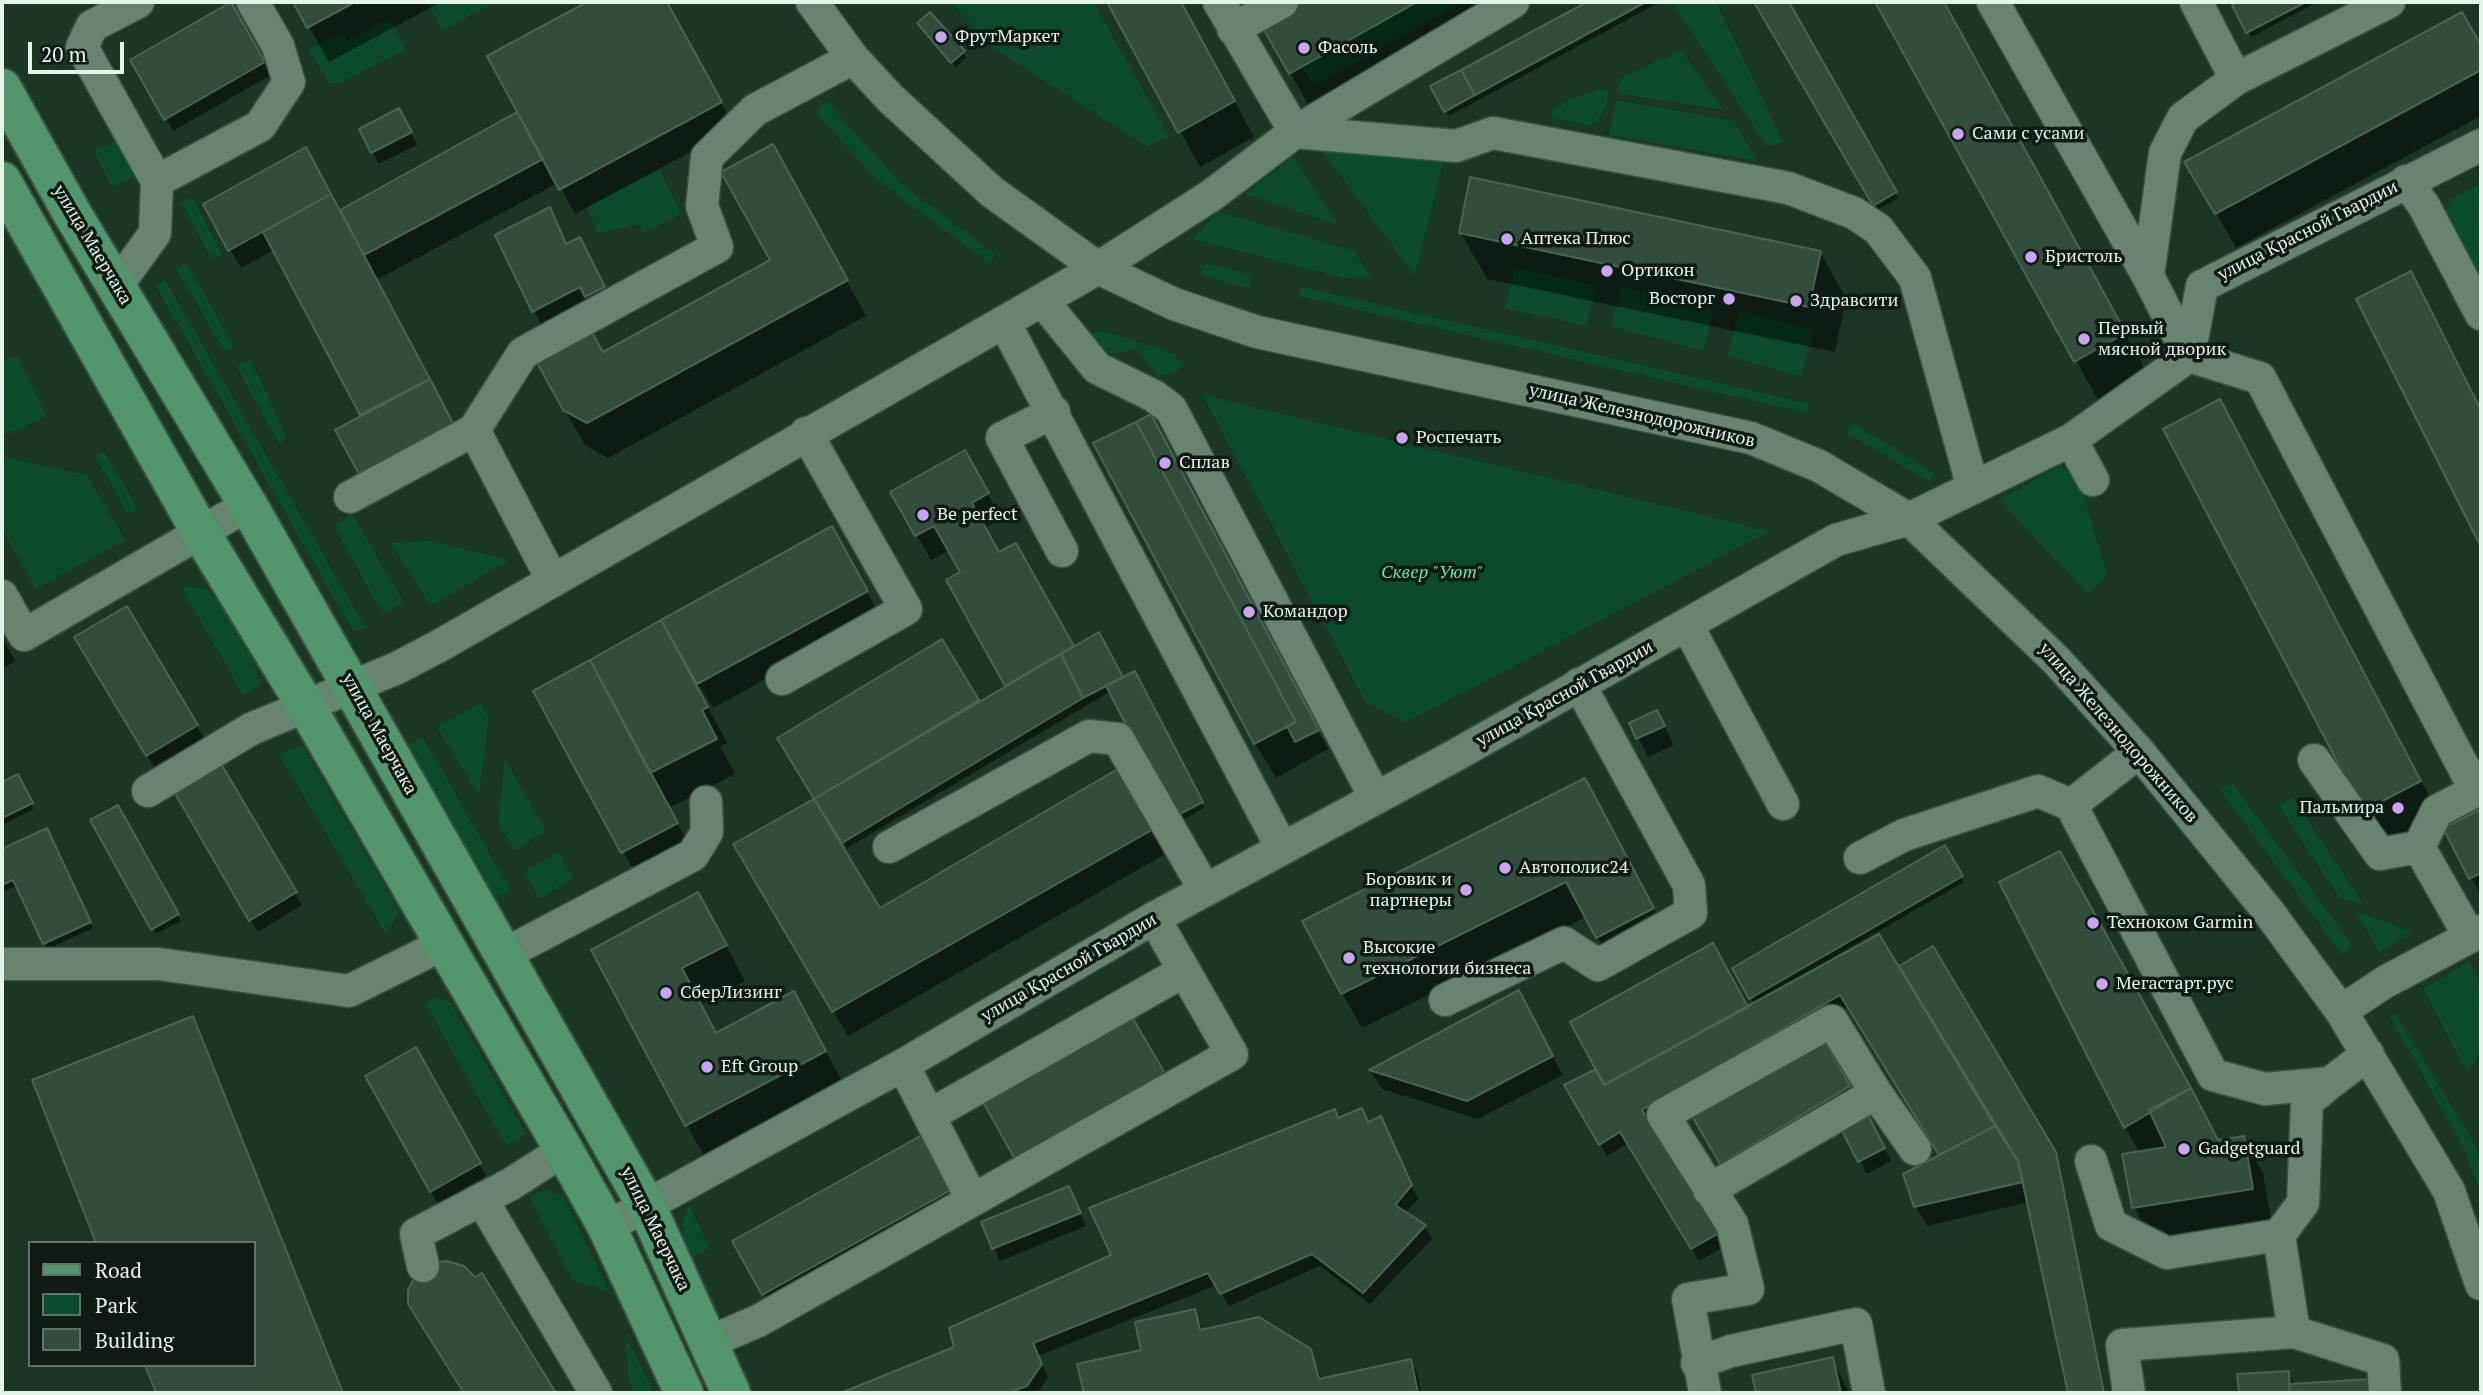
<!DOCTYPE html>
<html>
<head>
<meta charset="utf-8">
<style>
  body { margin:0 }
  #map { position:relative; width:2483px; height:1395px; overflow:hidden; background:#1a3625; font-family:"PT Serif",serif }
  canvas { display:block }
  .frame { position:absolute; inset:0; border:4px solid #e3f4e9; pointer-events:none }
  .legend { position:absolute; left:28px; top:1241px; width:228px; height:126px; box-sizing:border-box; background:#0e1a13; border:2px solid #637169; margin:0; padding:9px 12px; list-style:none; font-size:21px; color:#e3f4e9 }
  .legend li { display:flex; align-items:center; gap:14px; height:35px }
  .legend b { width:35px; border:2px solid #637169 }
  .scale { position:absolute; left:28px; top:42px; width:96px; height:32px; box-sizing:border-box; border:4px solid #e3f4e9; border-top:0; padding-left:9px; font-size:21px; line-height:24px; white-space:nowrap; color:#e3f4e9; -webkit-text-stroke:5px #0e1a13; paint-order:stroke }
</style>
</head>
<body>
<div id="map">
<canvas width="2483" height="1395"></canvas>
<div class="frame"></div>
<ul class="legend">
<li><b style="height:9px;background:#53956e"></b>Road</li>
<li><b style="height:19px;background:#0b4b2c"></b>Park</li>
<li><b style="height:19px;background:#314d3b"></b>Building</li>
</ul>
<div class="scale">20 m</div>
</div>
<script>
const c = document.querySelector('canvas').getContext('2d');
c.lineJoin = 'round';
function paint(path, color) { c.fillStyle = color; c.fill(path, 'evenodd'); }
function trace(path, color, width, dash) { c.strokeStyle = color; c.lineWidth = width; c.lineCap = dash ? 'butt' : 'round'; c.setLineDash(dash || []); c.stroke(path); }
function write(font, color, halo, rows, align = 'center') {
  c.font = font + ' "PT Serif",serif'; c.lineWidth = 7; c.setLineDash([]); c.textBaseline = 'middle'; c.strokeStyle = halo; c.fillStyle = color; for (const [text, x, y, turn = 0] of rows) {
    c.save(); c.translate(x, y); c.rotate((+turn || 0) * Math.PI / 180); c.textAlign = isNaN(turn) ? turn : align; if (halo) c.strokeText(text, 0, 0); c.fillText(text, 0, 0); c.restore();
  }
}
paint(new Path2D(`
  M427,2H494L443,30Z
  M951,2H1093L1169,136L1148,147L993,48Z
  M1417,2H1463L1313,86L1302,67Z
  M1680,2H1716L1783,142L1767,146L1674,5Z
  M389,18L406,50L341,83H329L308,50L341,33L347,41Z
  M1681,50L1724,110L1617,93L1621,78Z
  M1600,89L1609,93C1606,109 1604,116 1591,125L1552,118L1551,112L1569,100Z
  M826,100L900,183L995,254L991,264L877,180L816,114Z
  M1616,100L1734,121L1757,161L1609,135Z
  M117,140L135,176L112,187L94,151Z
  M1321,149L1444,159L1415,276Z
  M1293,157L1337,224L1245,194Z
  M660,170L682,214L643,233L639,224L598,233L587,206Z
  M2481,184V286L2444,216L2451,199Z
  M192,197L222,255L212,260L181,202Z
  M1217,211L1354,251L1372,278H1345L1193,239Z
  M187,264L234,346L224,351L177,269Z
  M1208,264L1251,275L1249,289L1203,275L1200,266Z
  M1515,267L1596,286L1586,326L1505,308Z
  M165,280L361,620L366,628L353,631L156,286Z
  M1621,286L1714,310L1703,351L1611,326Z
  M1302,287L1810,404L1807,412L1767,404L1299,296Z
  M1739,311L1814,330L1801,376L1727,356Z
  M1107,332L1174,354L1186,366L1160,377L1137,349L1110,354L1088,333Z
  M18,356L47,416L5,435L2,434V360Z
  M251,360L287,439L279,443L236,366Z
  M1203,395L1724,520L1769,532L1405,723L1365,701Z
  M1852,422L1937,475L1928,481L1847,433Z
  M104,451L135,504L137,512L128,513L95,456Z
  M2,457L87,475L125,540L36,589L2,529Z
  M2060,465L2081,486L2107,575L2089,594L1999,500Z
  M352,514L404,603L383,614L334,526Z
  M431,541L509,560L431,606L391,543Z
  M181,587L207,589C232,617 253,647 260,683L244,696Z
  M480,703L489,717L479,795L437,727Z
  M423,737L510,890L494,899L407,746Z
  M303,746L400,912L386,934L279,754Z
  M505,759L546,831L515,851L498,823Z
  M2231,782L2352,944L2342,954L2220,790Z
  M2292,797L2364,905L2339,897L2279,806Z
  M558,852L573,878L539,899L524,872Z
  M2355,911L2413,932L2380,952Z
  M2469,962L2481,985V1051L2467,1072L2423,989Z
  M437,997L451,1002L526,1134L506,1146L425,1003Z
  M2395,1013L2473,1141L2481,1163V1192L2460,1141L2390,1017Z
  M547,1189L563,1196L610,1292L572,1280L529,1195Z
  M690,1205L709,1249L692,1257C683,1237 678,1224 690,1205Z
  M625,1336L654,1393H635L629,1380Z`), '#0b4b2c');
paint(new Path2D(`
  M295,2H441L329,62Z
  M591,2H666L735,128L575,214L558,183L376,280L467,451L363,416L274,250L241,268L205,205L317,168L339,212L519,113L489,56Z
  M1109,2H1180L1254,137L1200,167Z
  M1306,2H1499L1310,108L1264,26Z
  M1591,2H1660L1449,116L1433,87Z
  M1756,2H1787L1898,198L1877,210Z
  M1877,2H1943L2151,380L2102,407Z
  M2234,2H2315L2316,3L2251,37Z
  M230,4L271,75L173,131L132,60Z
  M2461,14L2481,49V116L2236,248L2187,163Z
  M923,29L963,52L966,58L956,67Z
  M406,123L417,145L379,164L372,152Z
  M792,181L866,316L608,458L585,445L564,409L603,354L772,261Z
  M549,209L567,245L590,258L614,306L544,330L497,236Z
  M1461,233L1820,252L1846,299L1835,352L1487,279Z
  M2411,273L2481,409V543L2359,300Z
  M2220,402L2440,816L2385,845L2165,430Z
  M1161,435L1328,749L1276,778L1255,743Z
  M964,453L1002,519L985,528L999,554L1015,545L1074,649L1099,634L1122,680L1134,673L1204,808L1179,822L1111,691L847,848L827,817L823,819L880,911L1120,770L1169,852L848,1036L736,845L816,800L779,739L941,642L979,704L1008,687L948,581L963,573L950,550L931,560L893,492Z
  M846,553L880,616L713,708L700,686L697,687L727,743L720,746L735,774L669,808L691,848L637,877L536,692L662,621Z
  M126,608L204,738L154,767L77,637Z
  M2,638L15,661L2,669Z
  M1657,712L1674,745L1648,757L1631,724Z
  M220,764L302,905L258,932L175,791Z
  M17,776L34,809L2,825V784Z
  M1585,780L1673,944L1618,973L1586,917L1362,1028L1342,993Z
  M118,807L181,921L156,934L93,821Z
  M2481,811V896L2446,829Z
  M46,830L93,928L48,949L18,885L2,892V851Z
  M1944,847L1964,882L1832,958L1834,961L1878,936L2021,1170L2024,1168L1933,949L2058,1160L2105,1393H2070L2028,1202L1927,1226L1916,1207L1905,1175L1941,1156L1849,1007L1648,1122L1727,1245L1699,1261L1629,1143L1607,1156L1566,1086L1755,1004L1734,969Z
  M2086,900L2219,1142L2243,1138L2263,1173L2272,1224L2154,1243L2134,1207L2140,1153L2125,1127Z
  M718,930L745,981L701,1004L717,1035L794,993L845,1086L706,1160L593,950Z
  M1529,1011L1563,1075L1478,1119L1382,1089L1371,1071Z
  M196,1024L342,1393H158L147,1365H254V1243Z
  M1822,1041L1852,1092L1724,1168L1694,1117Z
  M415,1049L486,1176L438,1204L367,1077Z
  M1362,1110L1370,1123L1387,1131L1418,1199L1405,1213L1425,1226L1432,1239L1370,1304L1320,1266L1229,1306L1217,1285L1038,1356L1048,1377L1037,1393H846L956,1348L1113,1256L1334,1111L1339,1120Z
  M1873,1127L1891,1161L1867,1174L1842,1128Z
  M922,1137L965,1215L778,1319L734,1241Z
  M1069,1188L1086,1226L1000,1261L983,1223Z
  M481,1275L554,1393H464L437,1351L410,1304Z
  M1194,1311L1203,1331L1310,1350L1322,1380L1410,1361L1417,1373L1421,1393H1086L1080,1365L1143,1351Z
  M1832,1359L1849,1393H1758L1754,1376Z
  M2288,1372L2295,1385L2375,1393H2241L2239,1376Z`), '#0007');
const building = new Path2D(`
  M231,2L265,62L164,120L130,60Z
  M293,2H355L307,28Z
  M587,2H667L722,102L559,190L487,56Z
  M1107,2H1181L1235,101L1178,133Z
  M1302,2H1417L1289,74L1261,25Z
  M1587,2H1646L1475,95L1461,70Z
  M1754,2H1789L1897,192L1873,206Z
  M1875,2H1944L2126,333L2074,362Z
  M2238,2H2306L2246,33L2232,5Z
  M930,12L965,51L951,63L917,23Z
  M2462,12L2481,45V70L2215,214L2184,162Z
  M1461,70L1475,95L1444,112L1430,86Z
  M399,108L412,132L371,153L359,129Z
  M517,112L543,159L364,255L340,210Z
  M773,144L848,280L587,423L563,410L535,359L590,329L603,352L770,260L721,172Z
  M306,147L331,194L228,251L203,204Z
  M1470,177L1821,251L1809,307L1459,233Z
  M331,194L430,379L360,415L263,232Z
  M550,207L566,244L580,237L605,287L585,297L580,287L532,312L495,235Z
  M2411,271L2481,410V547L2356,299Z
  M430,379L454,425L360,476L335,430Z
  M2220,399L2421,781L2363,811L2163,429Z
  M1151,414L1319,730L1295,742L1287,726L1296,722L1136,422Z
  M1136,422L1296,722L1254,744L1093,443Z
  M965,450L989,493L972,503L999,552L1016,543L1074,646L1005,686L946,580L960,572L934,526L915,536L890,492Z
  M832,526L868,591L697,684L661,620Z
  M127,606L198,725L146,756L74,637Z
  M661,620L708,707L702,710L717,739L650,773L590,660Z
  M1099,632L1123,677L1083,698L1061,654Z
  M942,639L979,700L814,799L777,738Z
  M1061,654L1083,698L842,843L814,799Z
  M590,660L678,823L621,853L533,691Z
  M1135,671L1203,802L1174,817L1106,686Z
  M1657,710L1665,726L1636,739L1629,723Z
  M220,762L297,892L249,921L173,790Z
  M1121,767L1157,827L832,1012L733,844L814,799L880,908Z
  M18,774L33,803L2,818V782Z
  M1585,778L1654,908L1596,938L1566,882L1341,994L1302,921Z
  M118,805L179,914L151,930L90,820Z
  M2481,809V873L2469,879L2443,828Z
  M47,828L91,922L43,944L13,880L2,885V849Z
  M1945,845L1963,876L1749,999L1732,968Z
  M2060,851L2191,1088L2124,1128L1999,882Z
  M698,892L727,945L682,968L716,1033L794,991L826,1051L685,1126L591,950Z
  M1879,934L1995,1126L1939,1155L1840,995L1642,1110L1721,1232L1691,1249L1620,1132L1599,1145L1564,1085L1596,1069L1604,1085Z
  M1713,943L1748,1007L1604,1085L1570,1022Z
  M1933,946L2056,1152L2104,1393H2068L2018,1161L1899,966Z
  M1519,990L1553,1056L1467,1101L1369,1070Z
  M193,1016L343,1393H156L145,1365H254V1243H96L32,1080Z
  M1132,1017L1166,1075L1016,1161L983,1102Z
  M1823,1038L1850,1086L1720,1164L1692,1116Z
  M416,1047L481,1163L430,1192L365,1076Z
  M2191,1088L2218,1140L2244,1136L2253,1189L2132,1208L2122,1154L2166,1147L2149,1110Z
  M1362,1108L1368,1122L1381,1116L1412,1185L1395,1205L1426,1225L1363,1293L1312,1254L1220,1294L1208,1273L1033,1343L1042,1364L1027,1386L1008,1393H841L954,1347L949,1328L1111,1255L1089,1208L1335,1109L1338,1118Z
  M1867,1113L1885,1148L1858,1162L1840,1127Z
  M1995,1126L2018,1161L2023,1182L1914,1207L1903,1174Z
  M922,1135L953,1189L762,1295L732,1241Z
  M1069,1186L1081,1213L992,1249L981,1222Z
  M446,1261L464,1266L475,1277L482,1273L556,1393H464L408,1304V1290L414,1278L432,1263Z
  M1195,1309L1200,1330L1259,1317L1311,1349L1319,1379L1411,1359L1418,1393H1084L1077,1364L1141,1350L1135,1322Z
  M1833,1357L1841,1393H1756L1752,1375Z
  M2289,1371L2290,1393H2239L2237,1374Z
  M2372,1379L2373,1393H2290L2289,1384Z`);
paint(building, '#314d3b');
trace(building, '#486553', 2);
const minor = new Path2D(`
  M812,2L853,58L890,98L992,192L1098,268L1174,304L1257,332L1751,438L1819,466L1909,519L2056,660L2139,752L2268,911L2341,1011L2449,1191L2481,1284
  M1219,2L1295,132L1456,146L1493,133L1788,188L1854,213L1878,229L1915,278L1973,488
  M1993,2L2148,276L2189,356L2260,378L2476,791
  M2196,2L2236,79
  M1233,29L1282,2
  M157,181L260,126L289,82L278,46L253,2
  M2406,181L2424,206L2481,314
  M2148,276L2165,153L2183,118L2236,79L2389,2
  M116,287L155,233L157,181L82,47L92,26L138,2
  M1042,300L1097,368L1154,396L1171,409L1375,797
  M1004,322L1282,848
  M1054,412L1002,438L1062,551
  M474,430L523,353L717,247L702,206L707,157L755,110L853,58
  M2071,440L2093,480
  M350,497L474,430L553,581
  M2,596L24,635L248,505
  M1687,625L1783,804
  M782,679L906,609L806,433
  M2314,760L2380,854L2419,847
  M148,791L251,729L397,668L439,646L1098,268L1212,195L1295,132L1513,2
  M2071,805L2213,1075L2265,1089L2330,1083L2368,1054
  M889,847L1089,736L1118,739L1205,890
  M2419,847L2470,937
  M2419,847L2437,811L2481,788
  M1860,858L1904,835L2038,791L2071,805L2139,752
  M503,955L693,855L707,832L706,802
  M2,964H159L349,991L446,943
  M1445,1000L1564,943L1598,965L1691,913L1689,885L1579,684
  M2341,1011L2385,982L2481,931
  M903,1065L972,1199
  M1876,1093L1915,1149
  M930,1115L1184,971
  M2091,1161L2111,1225L2167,1253L2279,1235L2303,1203L2307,1102L2330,1083
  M482,1200L596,1393
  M607,1227L903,1065L1154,918L1454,756L1836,540L1909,519L2071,440L2189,356L2202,286L2481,145
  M2279,1235L2294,1332
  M423,1266L416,1234L511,1184L564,1150
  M709,1342L758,1321L1232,1054L1154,918
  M1697,1363L1731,1351L1856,1324L1869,1393
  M1705,1393L1688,1299L1748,1289L1732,1224L1663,1115L1832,1021L1876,1093L1709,1190
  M2129,1393L2122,1345L2294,1332L2383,1360L2385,1393`);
const major = new Path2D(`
  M2,88L73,215L248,505L646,1205L731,1393
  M2,181L201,533L307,708L564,1150L607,1227L684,1393`);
trace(minor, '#385143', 35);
trace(major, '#385143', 42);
trace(minor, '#668470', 32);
trace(major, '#53956e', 38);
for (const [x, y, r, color] of [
  [941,37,7,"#c9a5ee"],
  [1304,48,7,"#c9a5ee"],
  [1958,134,7,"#c9a5ee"],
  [1507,239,7,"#c9a5ee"],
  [2031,257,7,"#c9a5ee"],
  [1607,271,7,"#c9a5ee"],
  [1729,299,7,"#c9a5ee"],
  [1796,301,7,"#c9a5ee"],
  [2084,339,7,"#c9a5ee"],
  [1402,438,7,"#c9a5ee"],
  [1165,463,7,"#c9a5ee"],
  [923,515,7,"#c9a5ee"],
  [1249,612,7,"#c9a5ee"],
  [2398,808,7,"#c9a5ee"],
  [1505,868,7,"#c9a5ee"],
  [1466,890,7,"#c9a5ee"],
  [2093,923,7,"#c9a5ee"],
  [1349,958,7,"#c9a5ee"],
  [2102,984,7,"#c9a5ee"],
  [666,993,7,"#c9a5ee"],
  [707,1067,7,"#c9a5ee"],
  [2184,1149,7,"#c9a5ee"]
]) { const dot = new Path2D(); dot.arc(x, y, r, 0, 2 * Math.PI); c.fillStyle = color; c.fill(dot); trace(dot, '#0e1a13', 2.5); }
write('18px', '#e3f4e9', '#0e1a13', [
  ["ФрутМаркет",955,37],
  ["Фасоль",1318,48],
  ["Сами с усами",1972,134],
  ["Аптека Плюс",1521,239],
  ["Бристоль",2045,257],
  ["Ортикон",1621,271],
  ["Восторг",1715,299,"right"],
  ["Здравсити",1810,301],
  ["Первый",2098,329],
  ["мясной дворик",2098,350],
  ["Роспечать",1416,438],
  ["Сплав",1179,463],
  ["Be perfect",937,515],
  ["Командор",1263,612],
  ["Пальмира",2384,808,"right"],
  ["Автополис24",1519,868],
  ["Боровик и",1452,880,"right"],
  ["партнеры",1452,901,"right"],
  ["Техноком Garmin",2107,923],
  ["Высокие",1363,948],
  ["технологии бизнеса",1363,969],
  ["Мегастарт.рус",2116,984],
  ["СберЛизинг",680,993],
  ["Eft Group",721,1067],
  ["Gadgetguard",2198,1149]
], 'left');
write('18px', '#e3f4e9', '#0e1a13', [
  ["улица Красной Гвардии",2308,231,-27],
  ["улица Маерчака",92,245,59],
  ["улица Железнодорожников",1642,416,13],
  ["улица Красной Гвардии",1565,694,-29],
  ["улица Железнодорожников",2118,733,49],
  ["улица Маерчака",379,734,61],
  ["улица Красной Гвардии",1069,968,-30],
  ["улица Маерчака",655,1229,64]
]);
write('italic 18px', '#70e1a0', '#0e1a13', [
  ["Сквер \"Уют\"",1432,573]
]);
</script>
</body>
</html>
